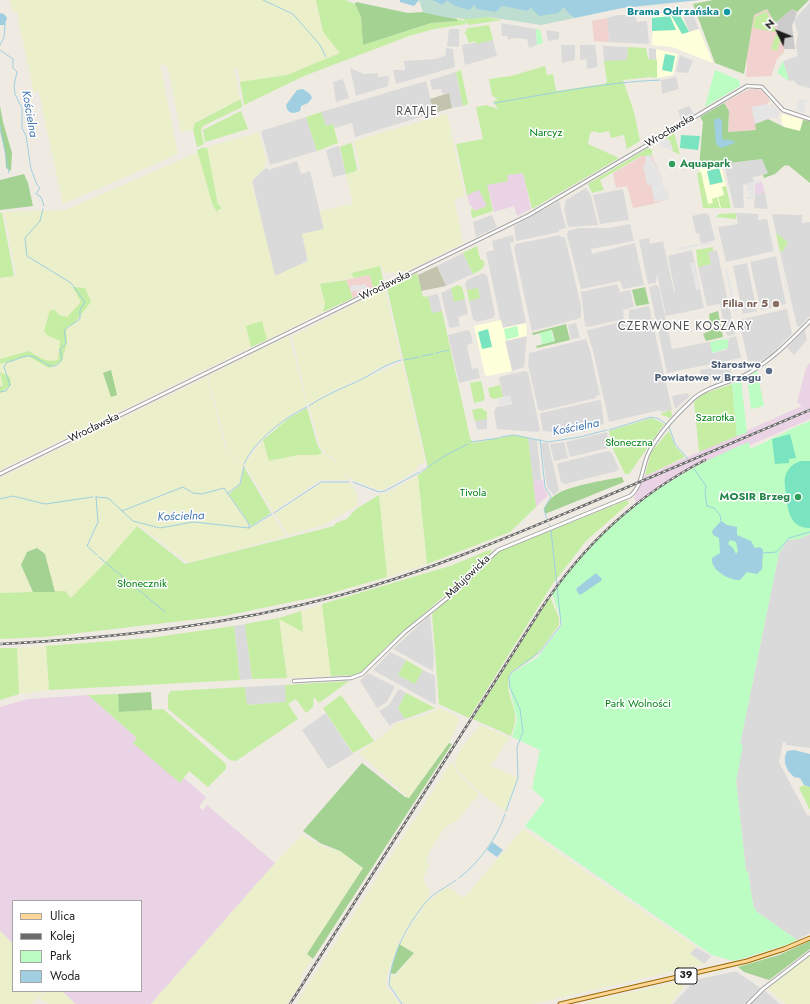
<!DOCTYPE html>
<html>
<head>
<meta charset="utf-8">
<style>
  body { margin:0 }
  #map { position:relative; width:810px; height:1004px; overflow:hidden; background:#efebe2; font-family:Jost,sans-serif }
  canvas { display:block }
  .legend { position:absolute; left:12px; top:900px; width:130px; height:92px; box-sizing:border-box; background:#fff; border:1px solid #a5a5a5; margin:0; padding:5px 7px; list-style:none; font-size:12px; color:#1d1d1d }
  .legend li { display:flex; align-items:center; gap:8px; height:20px }
  .legend b { width:20px; border:1px solid #a5a5a5 }
  .north { position:absolute; left:758px; top:12px; width:40px; height:40px; -webkit-text-stroke:3px #fff; paint-order:stroke; rotate:313deg; font-size:11px; font-weight:700; line-height:16px; text-align:center; color:#1d1d1d }
  .north::after { content:''; display:block; margin:auto; width:14px; height:18px; background:#1d1d1d; clip-path:polygon(50% 0,100% 100%,50% 72%,0 100%) }
</style>
</head>
<body>
<div id="map">
<canvas width="810" height="1004"></canvas>
<ul class="legend">
<li><b style="height:5px;background:#ffd697"></b>Ulica</li>
<li><b style="height:5px;background:#6b6b6b"></b>Kolej</li>
<li><b style="height:11px;background:#bbfdc3"></b>Park</li>
<li><b style="height:11px;background:#9fcfe0"></b>Woda</li>
</ul>
<div class="north">N</div>
</div>
<script>
const c = document.querySelector('canvas').getContext('2d');
c.lineJoin = 'round';
function paint(path, color) { c.fillStyle = color; c.fill(path, 'evenodd'); }
function trace(path, color, width, dash) { c.strokeStyle = color; c.lineWidth = width; c.lineCap = dash ? 'butt' : 'round'; c.setLineDash(dash || []); c.stroke(path); }
function write(font, color, halo, rows, align = 'center') {
  c.font = font + ' Jost,sans-serif'; c.lineWidth = 3; c.setLineDash([]); c.textBaseline = 'middle'; c.strokeStyle = halo; c.fillStyle = color; for (const [text, x, y, turn = 0] of rows) {
    c.save(); c.translate(x, y); c.rotate((+turn || 0) * Math.PI / 180); c.textAlign = isNaN(turn) ? turn : align; if (halo) c.strokeText(text, 0, 0); c.fillText(text, 0, 0); c.restore();
  }
}
paint(new Path2D(`
  M810,2V88L798,85L793,80L789,81L783,61L798,56L796,45L798,34L794,20Z
  M690,8L699,29L689,32L680,10Z
  M618,15H635L637,22L647,21L649,44L609,42L607,18Z
  M501,23L536,29L537,45L529,48L527,39L513,38L508,40L507,36H502Z
  M449,29H459V46L458,47L447,46Z
  M546,30L559,32V39L548,41Z
  M493,40L497,56L465,65L462,45Z
  M561,45H575V60L562,63Z
  M580,45H595L598,67L587,69L586,59L580,60Z
  M603,46L628,47L627,61H604Z
  M446,48L453,49L455,67L396,84L393,70H405L404,61L436,59L446,55Z
  M649,48L656,49L657,60L649,59Z
  M680,55L693,61L688,73L676,72Z
  M350,68L364,74L378,73V77L389,76L388,86L356,96Z
  M456,72L463,106L452,108L449,93L443,94L441,89L432,90L430,80Z
  M676,77L679,89L662,94L661,80Z
  M343,79L349,98L336,102L333,82Z
  M426,81L434,113L355,137L352,123L335,128L333,124L326,126L321,112Z
  M689,106L694,114L681,121L678,110Z
  M306,117L317,151L270,165L261,131Z
  M339,146L346,174L333,177L326,150Z
  M762,159L769,174L753,177L754,182L743,185L744,208H734L724,164Z
  M297,161L301,174L310,171L324,229L302,234L308,261L275,276L252,181L264,169L268,168V170Z
  M586,188L591,196L598,225L570,227L568,226L564,209L566,200Z
  M623,189L629,220L600,224L593,195Z
  M765,193L768,209L754,208L755,194Z
  M559,201L566,228L559,230V232L516,241L514,226Z
  M706,213L709,215L715,240L701,244L699,233L696,234L692,216Z
  M736,213L758,214V220L767,219L774,251L726,262L718,227L738,224Z
  M772,214L802,215V223L810,222V316L799,327L797,326L780,252L783,251L788,242L776,233Z
  M492,215L497,227L476,237L473,222Z
  M630,224L634,241L591,249L592,254L635,243L644,285L623,289L620,281L581,289L567,235L568,231L579,228H609Z
  M513,235L514,242L510,243L526,323L502,328L486,252L494,250L492,241Z
  M560,235L561,237H565L581,306V318L532,331L514,248L516,244Z
  M649,238L650,244L663,241L674,292H675L668,256L692,250L704,308L666,316L657,274L656,283L648,284L639,240Z
  M717,250L735,334L729,336L726,334L720,304L707,306L698,267L711,264L708,252Z
  M463,253L473,274L446,286L437,266Z
  M776,256L786,304L761,310L750,262Z
  M747,263L757,311L743,314L733,266Z
  M483,273L487,275L495,314L493,318L477,322L473,319L469,301L480,298L478,288L467,290L465,285L467,280Z
  M617,284L620,292L630,290L634,307L623,310L624,319L588,327L585,326L581,292Z
  M656,285L659,287L672,349L710,342L713,353L726,350L729,338L736,336L741,358L667,373L649,287Z
  M451,288L454,302L465,299L468,314L458,317L460,326L451,328L449,327L441,293Z
  M438,294L442,311L432,313L428,296Z
  M649,306L672,410L661,412L660,410L609,422L593,351L587,332L588,330L629,320V310Z
  M787,309L792,334L769,356L751,367L749,366L739,320Z
  M576,323L580,338L571,339L568,325Z
  M467,330L470,332L473,343L467,345L472,369L478,368L480,378L459,383L448,335Z
  M805,330L807,340L794,355L787,348Z
  M527,336L524,367L512,371L505,341Z
  M586,339L590,350L600,395L596,396V398L541,411L538,409L528,364L529,353Z
  M730,365L732,377L715,384L714,377L702,380L700,370Z
  M525,371L528,372L540,430L538,432L497,429L494,412L496,407L512,404L510,396L503,397L499,377Z
  M687,393L690,396L675,409L672,396Z
  M599,400L601,401L604,424L566,433L543,431L540,415L541,413Z
  M487,419V429L477,430L475,421Z
  M607,432L609,445L608,448L570,457L566,442Z
  M528,438L537,440L541,480L533,481Z
  M564,442L568,458L554,461L550,444Z
  M541,443H548L559,490L554,495L547,487Z
  M608,451L611,452L619,469L617,471L565,484L561,482L557,465L559,463Z
  M810,534V748L786,745V742H783L779,762L807,815L810,816V933L797,940L757,912L753,905L748,871H746L736,781L740,744L779,553L788,540L799,539Z
  M430,615L434,656L433,671L393,649Z
  M245,624L252,679L240,680L234,626Z
  M390,652L406,660L398,675L415,684L423,670L435,676L436,705L373,670Z
  M368,673L394,686V688L387,702L377,708L360,681Z
  M285,685L286,702L246,705L245,687Z
  M400,689L406,693L398,708L405,719L393,723L390,726L379,711L389,705L398,690Z
  M326,713L353,754L328,769L302,730Z
  M696,947L711,956L704,964L690,954Z
  M732,972H737L765,991L780,1004H673L695,980Z`), '#dbdada');
paint(new Path2D(`
  M767,9L778,29L776,32L784,38V52L777,59L771,76L747,77L746,75L747,68L746,55L754,15Z
  M607,18L609,42L594,41L592,21Z
  M756,88L763,92L770,101L767,104L769,106L772,104L780,111L777,118L772,117L756,124L757,130L728,132L729,111L724,103L747,90Z
  M644,155L652,156L663,181L661,182L664,189H666L669,197L668,199L653,204L633,208L627,186L616,188L613,173Z
  M370,275L373,288L353,298L346,280Z`), '#f1d2cf');
paint(new Path2D(`
  M523,173L531,209L517,216L514,206L494,212L487,185L508,181L507,175Z
  M762,182L765,193L755,194V186L756,183Z
  M479,189L487,206L475,211L472,206H470L467,195Z
  M810,363V419L718,459L638,507L634,498L643,477L802,406L797,402L806,368Z
  M543,480L544,488L548,495L536,507L533,481Z
  M88,695L137,738L134,743L180,782L184,778L206,797L199,807L203,810L207,805L275,863L151,1004H76L62,991H141V901H13V944L0,931V707L28,699Z`), '#e9d3e4');
paint(new Path2D(`
  M680,10L689,32L699,29L713,63L672,47L652,45L653,15Z
  M656,49L678,54L673,75L657,78Z
  M782,114L803,120L800,131L784,127L781,120Z
  M721,164L731,208H709L699,167Z
  M501,320L503,328L526,323L527,336L505,341L512,371L488,376L485,375L474,326Z`), '#feffdb');
paint(new Path2D(`
  M792,9L797,13L792,26L795,49H784V38L776,31L778,29L775,23Z`), '#cbcbcb');
paint(new Path2D(`
  M449,93L452,108L434,113L430,99Z
  M437,266L446,286L421,291L418,275Z`), '#c3c4ad');
paint(new Path2D(`
  M10,0H316L323,32L340,53L287,75L240,82L238,69H234L240,99L197,121L193,130L181,132L168,67L160,64L178,154L63,204L39,93L37,91L34,93L18,18L17,12H13Z
  M447,114L465,196L454,199L463,243L397,276L395,272L384,273L382,266L352,273L353,278L320,284L325,303L323,312L267,340L261,321L246,326L251,347L0,470V279L16,276L4,212L66,210L198,152L213,206L218,213L220,205H218L207,147L259,132L266,160L264,169L253,179L252,184L275,276L308,261L302,234L324,229L320,211L353,204L346,174L360,170L354,141Z
  M385,289L401,359L378,368L365,377L334,390L308,405L292,336Z
  M289,336L307,405L289,416L266,435L255,446L243,464L228,449L226,444L208,376Z
  M402,362L425,462L418,465L416,470L385,489L379,490L353,480L343,472L350,480H320L273,512L244,464L258,446L263,440L269,461L298,455H317L322,453L333,459L343,472L333,457L326,454L320,447L309,406L327,395Z
  M207,377L225,447L244,466L240,484L228,493L249,524V528L273,516L286,536L188,563L139,525L106,563L71,598L65,591L55,592L45,554L27,552L21,565L33,592L0,593V478Z
  M418,475L427,564L387,577L379,495L389,492Z
  M328,482L351,483L356,493L358,505L324,525L288,535L275,514L321,483Z
  M322,605L331,676L287,678L278,618L303,632L301,611Z
  M46,646L49,690L19,694L17,648Z
  M440,708L457,716L459,719L457,726L449,743L409,798L359,753L392,728L394,724L423,716Z
  M480,725L510,738L490,766L515,776L517,779L505,811L477,790L457,769L455,761L461,748Z
  M452,761L456,771L479,794L458,820L444,828L428,854L427,861L429,866L423,878L430,892L429,897L400,940L387,975L386,986L400,1004H296Z
  M523,829L696,947L690,954L704,964L533,1004H404L390,985L391,974L396,975L414,954L399,944L427,902L447,887L464,898Z
  M302,835L324,847L340,851L363,868L307,954L313,959L304,971L299,985L287,1004H151L275,863Z
  M0,931L13,944V991H44L31,1004H0Z
  M810,955V1004H786L769,990V988Z
  M678,982L684,987L670,1004H579Z
  M46,991H61L75,1004H49L39,998Z`), '#ebf0cb');
paint(new Path2D(`
  M316,0H345L355,4L361,17L363,45L431,23L457,21V19L465,21L466,24L434,29L409,36L304,76L244,105L240,82L287,75L340,53L323,32Z
  M766,11L776,30L775,32L753,28L755,17Z
  M488,17L502,20L469,25L462,18Z
  M489,25L493,40L476,44L475,41L469,43L466,34H464L468,28Z
  M776,34L781,38L777,51L771,49Z
  M628,47L646,48L648,59L657,60V78L650,77L623,80L634,112L640,141L627,149L624,135L611,138L609,131L599,133L594,131L590,133L588,144L619,158L532,209L523,173L507,175L508,181L487,185L493,211L472,218L471,212L472,208L475,211L487,206L479,190L467,195L456,144L483,139L476,107L486,105L498,109L493,101L498,100L492,95L489,79L511,76L545,66L547,75L553,74L556,91L604,84L607,82L604,61L627,60Z
  M461,70L468,104L463,106L456,72Z
  M241,99L242,107L203,126L201,131L204,144L197,147L193,130L195,123Z
  M241,111L248,129L205,142L203,130Z
  M321,112L326,126L333,124L338,143L317,151L306,117Z
  M674,133L680,155L671,150L673,149L666,138Z
  M350,143L352,144L357,169L356,171L346,174L340,147Z
  M204,147L205,149L207,147L218,205H220L221,209L217,210L218,214L213,206L197,150Z
  M648,148L652,150V156H641L600,180L604,190L592,193L588,184Z
  M701,172L708,204L713,203L712,199L717,197L720,208H703L697,173Z
  M726,186L731,208H721L718,197L724,195L722,187Z
  M0,213H2L14,276L0,278Z
  M736,213V219L716,217L719,214Z
  M776,233L788,242L783,251L780,252Z
  M477,246L480,259L484,261C486,269 479,271 473,274L463,253Z
  M713,247V251L708,252L711,264L698,267L696,250Z
  M380,266L384,283L373,288L370,275L353,278L352,273Z
  M417,273L423,297L428,296L432,313L442,311L470,438L473,443L514,435L528,438L536,507L510,532L427,564L418,475L428,468L387,288Z
  M346,280L353,298L323,312L325,303L320,284Z
  M458,285L462,287L465,299L454,302L451,288Z
  M73,287L85,288L91,302L75,322L66,328L67,342L62,361L49,368L28,356L0,364V359L29,351C39,357 46,363 58,360L60,341L47,335L44,331L50,310H55L59,315L67,317L81,302Z
  M478,288L480,298L469,301L467,290Z
  M262,321L267,340L251,347L246,326Z
  M0,372L10,377L11,385L0,393V386H3Z
  M481,381L485,398L483,401L474,403L470,383Z
  M732,384L737,436L699,452L694,402L703,394Z
  M500,385L503,397L494,399L490,397L488,388Z
  M307,408L317,444L322,453L317,455H298L269,461L263,440L289,418Z
  M481,408L487,412V419L475,421L472,410Z
  M671,410L672,416L670,418L660,414Z
  M652,418L664,424L629,474H625L613,449L609,431Z
  M669,431L675,446L685,457L645,476L651,452Z
  M244,467L271,513L251,526L229,494L241,484Z
  M379,495L387,577L325,595L224,616L46,637L0,639V593L65,591L71,598L106,562L137,526L185,564L334,526L336,523L347,519L356,509Z
  M627,500L629,503L586,541L552,585L469,718L439,704L432,614L498,552Z
  M489,550L493,551L453,588L388,645L364,670L355,675L331,676L322,604L450,566Z
  M550,597L559,618V625L542,648L533,658L510,673C504,694 516,704 515,720C515,726 512,731 511,736L473,719Z
  M301,611L303,632L279,619L287,678L252,679L245,624L279,618Z
  M234,626L240,680L49,690L46,646L149,638Z
  M0,648H17L19,694L0,700Z
  M406,660L423,670L415,684L398,675Z
  M349,681L319,703L314,697L313,707L306,713L296,699L288,704L298,719L236,761L230,760L168,709V695L171,691L245,687L247,705L286,702L285,685Z
  M406,693L435,708L405,719L398,708Z
  M118,694L120,712L163,709L226,764V769L208,787L189,771L180,783L133,743L137,738L88,695Z
  M341,695L374,741L353,753L323,708Z
  M804,785L810,787V810L799,788Z`), '#c5eda3');
paint(new Path2D(`
  M713,0H809L797,12L792,9L775,23L767,9L754,15L744,74L715,63L693,4Z
  M356,2L408,13L423,12L457,19V21L431,23L363,45L361,17L355,4Z
  M724,103L729,111L728,132L756,130L755,124L768,119L784,127L800,131L803,120L810,121V183L788,165L786,166L785,165L775,174L764,178L763,175L768,173L762,159L699,167L703,122L700,117Z
  M0,106L3,122L12,153L11,171L6,168L5,152L0,131Z
  M24,174L28,183L33,206L0,210V180Z
  M645,287L649,304L636,306L632,290Z
  M718,311L723,337L706,341L703,334L711,330L709,314Z
  M566,324L570,340L537,348L536,346L555,341L552,330L533,335L532,333Z
  M111,370L117,395L111,397L103,373Z
  M622,477L624,482L545,514L544,508C547,504 550,499 554,496C566,486 606,480 622,477Z
  M37,548L45,554L55,592H33L21,565L27,552Z
  M151,692L152,710L119,712L118,694Z
  M449,743L452,744L313,959L307,954L363,868L340,851L320,843L303,831L362,763L405,797L409,798Z
  M810,941V949L769,980L744,972L738,967L779,955Z
  M399,944L414,953L395,974L390,973Z`), '#a3d293');
paint(new Path2D(`
  M419,0H432L442,5L447,1L455,6L470,9L474,5L496,12L502,6L527,11L531,8L564,6L569,14L575,18L541,25L489,17L469,19L444,17L423,12Z`), '#bdded1');
paint(new Path2D(`
  M536,29L540,30L543,43L537,45Z
  M783,61L789,80V81L777,73Z
  M715,70L739,80L740,86L705,107Z
  M517,326L519,336L506,340L504,329Z
  M551,330L554,341L542,344L540,333Z
  M724,339L728,340V348L712,353L710,342Z
  M757,371L764,406L751,409L747,376Z
  M741,380L747,433L737,436L732,384Z
  M810,421V534L799,539L788,540L779,553L740,744L743,745L736,781L746,871H748L753,905L757,912L797,940L789,944L734,961L712,955L525,826L545,800L532,789L540,750L512,737L517,720L509,685L511,674L538,657L560,628L562,622L552,594C597,522 672,473 749,442L750,449C771,440 789,429 810,421Z`), '#bbfdc3');
paint(new Path2D(`
  M678,11L689,32L682,34L671,15Z
  M670,16L676,30L652,31V18Z
  M665,54L675,56L672,72L662,70Z
  M681,135L700,136L698,150L680,148Z
  M719,168L723,182L710,185L707,171Z
  M488,329L492,347L482,349L478,332Z
  M790,434L796,458L789,459V463L775,464L772,439Z
  M801,461H810V528C789,528 788,510 786,494C785,486 783,479 787,472C790,466 795,463 801,461Z`), '#79e4bf');
paint(new Path2D(`
  M799,99L808,100L809,102L804,103L805,113L795,111Z
  M767,104L769,106L772,104L780,111L777,118L772,117L755,124L751,107Z
  M663,139L665,141L669,139L673,149L671,150L659,146L660,142Z
  M650,155L663,181L661,182L664,189H666L669,197L668,199L655,202L651,185H647L643,165L646,164L645,156Z
  M760,179L761,182L757,183V185L754,186V199H746V197H751L749,196L751,191H747L746,184Z
  M713,241V243L679,250L678,248Z
  M780,257L790,303L785,286Z
  M694,262L700,289L696,290L690,263Z
  M727,269L737,313H735L725,270Z
  M366,284L367,289L351,292L350,286Z
  M510,396L512,403L498,405L497,400Z`), '#e5e5e5');
paint(new Path2D(`
  M400,0H419L414,6L400,2Z
  M425,0H700L622,8L575,18L569,14L564,7L558,13L539,16L531,8L527,11L502,6L496,12L477,9L474,5L470,10L455,6L447,1L442,5L432,0Z
  M0,13L4,14L7,18L5,25H0Z
  M303,89L310,94L312,98L308,103L301,106L300,111C294,114 287,114 286,105L297,90Z
  M718,118L722,120V139L734,141L735,143L721,148L716,144L714,120Z
  M721,521L727,525L737,527V535L751,541L755,548L760,547L763,550L762,569L757,574L747,572L740,580C730,581 710,570 712,558L720,553L719,538L713,535L712,531ZM730,540L736,542L738,551L736,554L733,548L728,544Z
  M596,573L602,579L601,581L580,595L576,590L577,588Z
  M794,750L810,754V787L804,785L800,778L794,777C786,770 782,761 787,751Z
  M492,842L503,850L497,857L487,850Z`), '#9fcfe0');
trace(new Path2D(`
  M263,0L293,14L320,45L326,57
  M0,45L4,37L5,25
  M0,50L13,59V68L17,72L14,86L15,94L22,108V128L26,136L31,169L37,185L40,188L36,194L41,197L44,206
  M494,103C549,94 605,82 660,80
  M0,125L9,173
  M436,353L449,350
  M422,356L433,354
  M404,360L419,357
  M0,392L6,391L10,385L4,367L7,362C15,361 22,356 29,356C40,355 52,377 62,359L60,350L66,343L64,330L80,319V310L85,302L71,283L27,256L25,238L40,221L43,209
  M309,406C326,394 344,388 362,379C376,372 386,364 401,360
  M669,426L675,444L688,459
  M609,430L651,417L659,419L666,424
  M501,437L514,435L548,442L580,437L607,430
  M540,439L545,487L551,497L544,509L546,516
  M471,442L499,438
  M244,464C255,440 284,418 307,407
  M694,469L706,486L705,493L707,506L714,508L720,515L721,521
  M422,471L446,455L468,444
  M353,482L379,492L385,491L420,472
  M228,493L240,484L244,466
  M96,497L108,498L133,521L160,528L193,522L249,528L272,514
  M96,497L98,522L87,546L97,555
  M0,499L13,496L45,504L93,497
  M122,511L183,487L193,493L202,494L224,488L249,524V528
  M274,513L321,482H349
  M546,517L547,519
  M549,524L550,526
  M551,530L561,624
  M763,553L777,552L789,538L810,532
  M99,557L165,612
  M506,811L518,778L517,747L523,732L520,709L510,688L509,677L511,673L541,651L561,625
  M459,878C479,862 497,839 505,814
  M402,1004L389,985C391,955 407,925 426,902C433,893 447,887 456,880`), '#9fcfe0', 1);
const tertiary = new Path2D(`
  M0,474L529,215L747,86L762,87L783,110L810,119
  M294,681L351,678L362,674L405,632L451,595L498,550L630,496C643,486 642,465 649,452C659,433 675,416 690,402C705,386 728,384 747,374C772,360 790,341 810,321
  M748,1004L763,989L810,953`);
const primary = new Path2D(`
  M560,1004L747,961L784,949L810,938`);
trace(tertiary, '#a4a4a4', 4.5);
trace(primary, '#966a00', 5);
trace(tertiary, '#fff', 2.5);
trace(primary, '#ffd697', 3);
const rail = new Path2D(`
  M0,644C116,638 229,625 341,595C430,571 513,535 597,500C668,470 739,440 810,410
  M290,1004L541,609C583,545 637,495 705,460`);
trace(rail, '#6b6b6b', 2.5);
trace(rail, '#fff', 1, [3]);
for (const [x, y, r, color] of [
  [727,12,4,"#0f9aa8"],
  [672,164,4,"#2e9e5b"],
  [776,304,4,"#8d6e63"],
  [769,371,4,"#5c6f8a"],
  [798,497,4,"#2e9e5b"]
]) { const dot = new Path2D(); dot.arc(x, y, r, 0, 2 * Math.PI); c.fillStyle = color; c.fill(dot); trace(dot, '#fff', 1.5); }
for (const [x, y, w] of [
  [686,976,22]
]) { const box = new Path2D(); box.roundRect(x - w / 2, y - 8, w, 16, 3); c.fillStyle = '#fff'; c.fill(box); trace(box, '#1d1d1d', 1); }
write('bold 10px', '#1d1d1d', null, [
  ["39",686,976]
]);
write('bold 11px', '#0d838f', '#fff', [
  ["Brama Odrzańska",719,12]
], 'right');
write('11px', '#1d1d1d', '#fff', [
  ["Wrocławska",670,131,-31],
  ["Wrocławska",385,286,-26],
  ["Wrocławska",94,428,-26],
  ["Małujowicka",468,577,-44]
]);
write('11px', '#038213', '#fff', [
  ["Narcyz",546,133],
  ["Szarotka",715,418],
  ["Słoneczna",629,443],
  ["Tivola",473,493],
  ["Słonecznik",142,584],
  ["Park Wolności",638,704]
]);
write('bold 11px', '#27864d', '#fff', [
  ["Aquapark",680,164],
  ["MOSIR Brzeg",790,497,"right"]
], 'left');
write('bold 11px', '#785e54', '#fff', [
  ["Filia nr 5",768,304]
], 'right');
write('bold 11px', '#4e5e75', '#fff', [
  ["Starostwo",761,365],
  ["Powiatowe w Brzegu",761,378]
], 'right');
c.letterSpacing = '1px';
write('12px', '#505050', '#fff', [
  ["RATAJE",417,112],
  ["CZERWONE KOSZARY",685,327]
]);
c.letterSpacing = '0px';
write('italic 12px', '#4377b3', '#fff', [
  ["Kościelna",29,114,80],
  ["Kościelna",576,428,-11],
  ["Kościelna",181,517,-2]
]);
</script>
</body>
</html>
